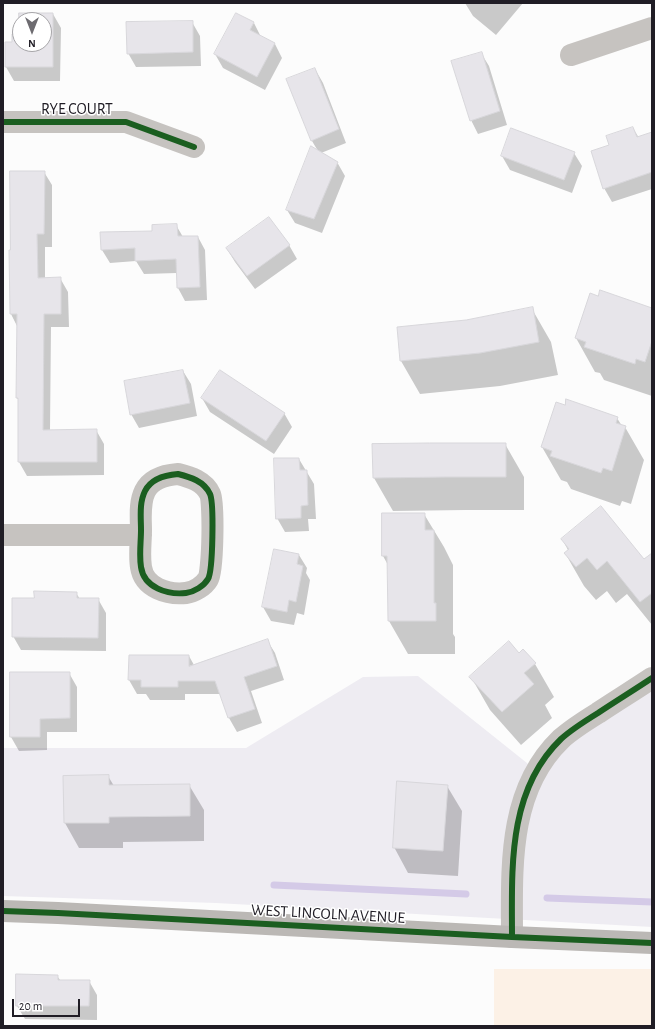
<!DOCTYPE html>
<html>
<head>
<meta charset="utf-8">
<style>
  body { margin:0 }
  #map { position:relative; width:655px; height:1029px; overflow:hidden; background:#fcfcfc; font-family:"Alegreya Sans",sans-serif }
  canvas { display:block }
  .frame { position:absolute; inset:0; border:4px solid #201d25; pointer-events:none }
  .north { position:absolute; left:12px; top:12px; width:40px; height:40px; box-sizing:border-box; background:#fff; border:1px solid #a6a5a8; border-radius:50%; rotate:180deg; font-size:11px; font-weight:700; line-height:16px; text-align:center; color:#201d25 }
  .north::after { content:''; display:block; margin:auto; width:14px; height:18px; background:#6d6b70; clip-path:polygon(50% 0,100% 100%,50% 72%,0 100%) }
  .scale { position:absolute; left:12px; top:999px; width:68px; height:18px; box-sizing:border-box; border:2px solid #201d25; border-top:0; padding-left:5px; font-size:12px; line-height:14px; white-space:nowrap; color:#201d25; -webkit-text-stroke:3px #fff; paint-order:stroke }
</style>
</head>
<body>
<div id="map">
<canvas width="655" height="1029"></canvas>
<div class="frame"></div>
<div class="north">N</div>
<div class="scale">20 m</div>
</div>
<script>
const c = document.querySelector('canvas').getContext('2d');
c.lineJoin = 'round';
function paint(path, color) { c.fillStyle = color; c.fill(path, 'evenodd'); }
function trace(path, color, width, dash) { c.strokeStyle = color; c.lineWidth = width; c.lineCap = dash ? 'butt' : 'round'; c.setLineDash(dash || []); c.stroke(path); }
function write(font, color, halo, rows, align = 'center') {
  c.font = font + ' "Alegreya Sans",sans-serif'; c.lineWidth = 3; c.setLineDash([]); c.textBaseline = 'middle'; c.strokeStyle = halo; c.fillStyle = color; for (const [text, x, y, turn = 0] of rows) {
    c.save(); c.translate(x, y); c.rotate((+turn || 0) * Math.PI / 180); c.textAlign = isNaN(turn) ? turn : align; if (halo) c.strokeText(text, 0, 0); c.fillText(text, 0, 0); c.restore();
  }
}
paint(new Path2D(`
  M418,676L537,771L652,678V927L216,903L3,896V748H246L363,677Z`), '#eeecf2');
paint(new Path2D(`
  M494,969H652V1026H494Z`), '#fcf1e6');
paint(new Path2D(`
  M465,3H523L496,35L473,16Z
  M20,14H53L61,28L60,81H14L6,67L13,43L20,35ZM20,20H44V44H20Z
  M192,22L200,36L201,66L136,67L128,53Z
  M254,23L261,37L275,44L282,58L265,90L223,68L215,54Z
  M481,53L489,66L507,125L478,134L471,120Z
  M315,69L323,83L346,143L321,153L337,162L345,176L322,233L295,223L287,210L318,151L312,141L288,80Z
  M633,128L639,138L652,133V189L612,202L604,188L611,145Z
  M574,153L582,166L572,193L510,170L502,156Z
  M44,172L52,185V247H45V278H60L68,292L69,327H51L50,431L96,430L104,444V475L27,476L19,462V401L17,398V326L11,314L10,251Z
  M176,225L183,237H198L205,250L207,300L185,301L178,288L177,273L144,274L136,261L110,263L102,250L153,232Z
  M289,245L297,259L255,289L235,262L227,249Z
  M590,294L652,311V396L604,380L600,373L595,372L576,338Z
  M532,309L551,342L558,375L500,386L420,394L401,361L466,321Z
  M183,371L191,384L197,416L139,428L131,414Z
  M202,398L284,413L292,427L274,454L210,412Z
  M617,418L622,426L625,427L644,460L631,504L622,501L620,506L571,489L567,482L561,480L542,447Z
  M505,444L524,477V510H466L393,511L374,478Z
  M299,459L314,484L316,519H308L309,531L285,532L277,518Z
  M383,514H424L444,547L453,565V634L455,637V654H408L389,621L388,565L383,556Z
  M562,539L644,560L652,554V625L627,594L616,603L607,591L596,600L584,586L565,553L568,550Z
  M299,555L307,568L306,573L310,580L304,615L297,613L294,625L271,621L263,607Z
  M76,593L80,599H98L106,613V651L21,650L13,636L35,599Z
  M267,640L275,653L284,680L251,691L262,723L237,732L229,718L221,694H185V700H150L146,694H137L129,680L189,656L194,665Z
  M535,664L554,697L545,705L552,718L521,745L490,710L471,677Z
  M11,673H69L77,687V732H47V750L19,751L11,737Z
  M108,776L114,786L189,785L204,810V841L123,842V848H79L65,823L64,777Z
  M447,786L462,811L458,876L408,873L394,847Z
  M57,976L61,981H89L97,995V1020L25,1019L17,1006Z`), '#0003');
trace(new Path2D(`
  M274,885L466,894
  M547,898L652,902`), '#d4cae7', 7);
const building = new Path2D(`
  M19,13H53V67H5V42H12V34H19ZM20,20H44V44H20Z
  M236,13L254,22L250,30L275,43L257,77L214,54Z
  M193,21V52L127,54L126,22Z
  M482,52L500,111L470,121L451,61Z
  M315,68L339,129L311,141L286,79Z
  M633,127L637,137L652,132V172L603,189L591,151L609,145L606,136Z
  M511,128L575,152L564,180L501,156Z
  M311,146L338,162L314,219L286,210Z
  M10,171H45L44,234H37L38,278L61,277V314H44L43,430L97,429V462H18V398H16L17,314H10L9,250H10Z
  M269,217L290,245L247,276L226,248Z
  M177,224L178,236H198L200,287L177,288L176,259L135,261V248L101,250L100,232L152,231V225Z
  M600,290L652,308V341L645,362L636,359L635,364L584,347L586,342L575,338L590,293L598,296Z
  M533,307L539,342L480,353L400,361L397,327L466,320Z
  M183,370L190,403L130,415L124,381Z
  M220,370L285,413L266,441L201,398Z
  M566,399L618,417L616,423L626,426L612,471L603,468L601,473L550,456L552,451L541,447L556,402L565,405Z
  M430,443H506V477H446L373,478L372,444Z
  M274,458H299L300,470H307L308,505L301,506V518L276,519Z
  M601,506L644,559L652,553V593L640,602L607,561L597,570L587,558L576,567L564,553L569,549L561,539Z
  M382,513H425V530H434V603H436V621H388L387,556H382Z
  M274,549L299,554L297,564L303,566L296,602L289,600L287,612L262,607Z
  M34,591L77,592V598H99L98,638L12,637V598H34Z
  M268,639L277,666L244,677L255,709L228,718L215,681H178V687H141V680H128L129,655H189V666Z
  M509,641L519,653L523,649L536,663L524,673L534,684L502,712L469,677Z
  M10,672H70V718L40,719V737H10Z
  M109,775V785L190,784V816L109,817V823H64L63,776Z
  M397,781L448,785L443,851L393,848Z
  M16,974L58,975V980H90L89,1006H16Z`);
paint(building, '#e7e5ea');
trace(building, '#d8d7db', 1);
trace(new Path2D(`
  M571,55L652,28
  M3,122H126L194,147
  M178,474C190,477 204,481 210,494C214,503 213,571 208,579C204,586 194,592 186,593C168,595 144,588 141,567C139,555 141,542 141,530C141,518 139,503 145,491C151,479 165,475 178,474Z
  M3,535H141
  M512,937C512,869 507,791 561,739C572,729 585,721 598,713C616,701 634,690 652,678`), '#c6c3c0', 22);
trace(new Path2D(`
  M3,911L58,913L512,937L652,943`), '#bbb8b5', 22);
trace(new Path2D(`
  M3,122H126L194,147
  M178,474C190,477 204,481 210,494C214,503 213,571 208,579C204,586 194,592 186,593C168,595 144,588 141,567C139,555 141,542 141,530C141,518 139,503 145,491C151,479 165,475 178,474Z
  M3,911L58,913L512,937L652,943
  M512,937C512,869 507,791 561,739C572,729 585,721 598,713C616,701 634,690 652,678`), '#1b5e20', 6);
write('16px', '#201d25', '#fff', [
  ["RYE COURT",77,109],
  ["WEST LINCOLN AVENUE",328,914,3]
]);
</script>
</body>
</html>
